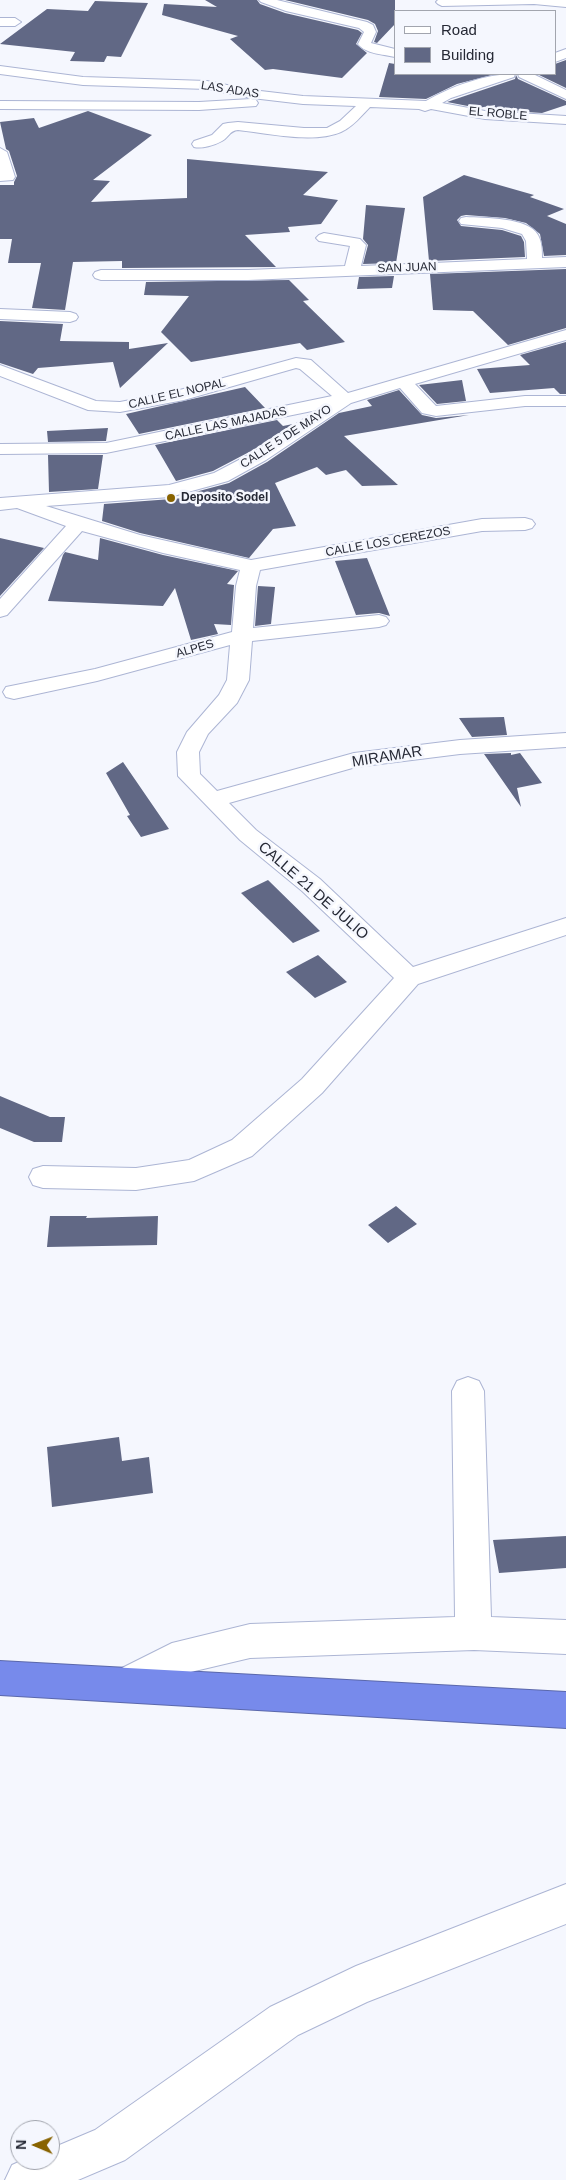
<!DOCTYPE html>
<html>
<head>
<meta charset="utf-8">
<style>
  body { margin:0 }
  #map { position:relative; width:566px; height:2180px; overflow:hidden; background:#f5f7fe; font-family:Helvetica,sans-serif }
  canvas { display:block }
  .legend { position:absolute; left:394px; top:10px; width:162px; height:65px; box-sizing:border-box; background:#f5f7fe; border:1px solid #a2a5ae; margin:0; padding:6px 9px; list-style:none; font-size:15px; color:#262935 }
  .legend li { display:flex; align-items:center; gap:10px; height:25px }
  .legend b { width:25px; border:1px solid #a2a5ae }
  .north { position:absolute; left:10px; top:2120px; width:50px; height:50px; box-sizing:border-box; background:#f5f7fe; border:1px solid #a2a5ae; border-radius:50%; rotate:271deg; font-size:14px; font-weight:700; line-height:20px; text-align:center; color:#262935 }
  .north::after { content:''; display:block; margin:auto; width:18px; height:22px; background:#886300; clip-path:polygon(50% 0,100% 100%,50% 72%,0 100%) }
</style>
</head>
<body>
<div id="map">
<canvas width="566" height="2180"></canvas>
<ul class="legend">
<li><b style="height:6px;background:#fff"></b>Road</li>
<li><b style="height:14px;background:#616885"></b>Building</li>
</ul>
<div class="north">N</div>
</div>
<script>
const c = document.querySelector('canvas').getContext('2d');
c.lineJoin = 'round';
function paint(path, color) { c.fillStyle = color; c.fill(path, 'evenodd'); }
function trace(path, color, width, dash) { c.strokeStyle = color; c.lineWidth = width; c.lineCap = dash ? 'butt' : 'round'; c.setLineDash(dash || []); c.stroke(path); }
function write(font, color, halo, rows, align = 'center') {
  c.font = font + ' Helvetica,sans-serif'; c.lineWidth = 5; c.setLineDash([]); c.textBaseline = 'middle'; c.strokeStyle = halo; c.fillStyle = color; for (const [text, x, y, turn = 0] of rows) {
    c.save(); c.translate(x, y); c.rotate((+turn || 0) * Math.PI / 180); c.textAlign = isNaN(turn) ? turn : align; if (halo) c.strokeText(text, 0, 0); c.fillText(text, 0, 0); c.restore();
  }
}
paint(new Path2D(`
  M205,0H257L260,4L285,13L358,30L362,33L356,44L367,53L342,78L273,69L265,70L230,39L238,36L162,15L164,4L217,7Z
  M285,0H395V24L377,43L374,42L378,31L375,24L368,20Z
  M95,1L148,3L121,57L107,56L104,62L70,61L75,52L0,44L47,9L88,11Z
  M566,60V88L537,74H555V64Z
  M389,63L395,64V74H496L457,84L426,99L379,97Z
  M516,75L518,79L566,101V105L542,113L494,110L495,105L478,108L447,102L515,79Z
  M88,111L152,135L93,180L110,181L91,202L187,198V159L328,172L303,195L338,200L321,224L288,227L290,232L245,235L276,267L122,268V261L73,262L65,310L32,308L41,263H8L12,239H0V185H14V182L17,176L9,151L6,149L0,122L34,118L39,128Z
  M464,175L534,195L530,197L564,209L547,216L566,224V255L544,256L540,234L526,223L505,218L466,215L461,216L457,220L461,226L502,230L521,236L524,242L525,257L429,261L423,197Z
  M366,205L405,208L396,263L363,264L368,245L363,239Z
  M566,269V328L508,345L473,311L433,310L430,274Z
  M394,276L392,288L357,289L359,277Z
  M289,280L309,300L303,301L345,342L307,350L300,343L191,362L161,332L189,296L144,295L146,282Z
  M0,321L63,324L60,341L129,342V349L168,343L120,388L113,362L38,368L33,374L0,363Z
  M566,342V394H560L554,388L490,393L477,369L530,365L520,355Z
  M462,380L466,401L437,404L419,385Z
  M245,387L265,408L139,434L126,414Z
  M399,390L422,415L436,418L469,415L344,436L398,485L362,486L346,470L326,475L317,467L275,483L296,526L273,529L249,558L140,533L102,521L104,504L185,498L184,495L229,483L267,462L339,413L372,406L367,400Z
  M277,420L283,426L293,424L253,450L213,471L176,481L155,445Z
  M108,428L106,441L48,442L47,431Z
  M48,455H103L98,489L49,492Z
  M0,538L44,548L0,596Z
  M100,538L163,555L238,571L227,584L234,585L231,625L214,624L218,634L191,640L175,588L163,606L48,601L63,555L65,552L98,560Z
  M367,558L390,616L379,613L356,615L335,561Z
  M258,586L275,587L271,624L255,626Z
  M504,717L507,735L472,737L459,718Z
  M511,753V755L520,753L542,783L517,788L521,807L484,754Z
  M123,762L169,829L141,837L127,816L130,815L106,773Z
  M268,880L320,931L293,943L241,893Z
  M318,955L347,982L315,998L286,972Z
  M0,1096L50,1117H65L62,1142H34L0,1128Z
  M396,1206L417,1224L388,1243L368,1225Z
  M50,1216H87L86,1218L158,1216L157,1245L47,1247Z
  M119,1437L122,1461L149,1457L153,1493L52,1507L47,1447Z
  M566,1536V1568L499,1573L493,1540Z`), '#616885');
const minor = new Path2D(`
  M259,0H277L367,22L373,25L376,32L371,43L395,49V57C382,54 366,54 358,44L364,32L359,28L286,11L261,2Z
  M438,0H566V7L534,4L442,6L438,4L436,2Z
  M0,18H15L21,22L15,26H0Z
  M566,49V58L555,62V53Z
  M0,66L83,77L207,81L252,90L303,96L426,101C452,86 485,74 515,74L514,77L451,98L442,103L485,111L566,116V124L485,119L431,109L425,111L419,109L370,107C362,115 353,127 341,132C313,144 267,133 238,130C229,131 229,137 222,141C215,145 202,149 194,147L192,144L194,141L212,135L223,124L228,123L238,122L304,128H327L340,121L356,106L303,104L252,98L207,89L83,85L0,74Z
  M518,74H533L566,90V99L519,77Z
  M251,99L256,100L258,103L256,106L199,110L0,109V101L199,102Z
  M0,148L7,152L15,177L13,180L0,181Z
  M466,217C484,218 528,217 538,235C542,242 542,251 542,258L566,257V267L248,280H101L95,278L93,275L95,272L101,270H248L345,266L350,246L319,241L316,238L319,235L324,233L360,239L366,245L361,266L527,259L526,241L522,234L502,228L461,224L459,221L461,218Z
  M0,309L70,312L76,314L78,317L76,320L70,322L0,319Z
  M566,330V340L415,384L436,406L525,396H566V406H525L436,416L422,413L400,388L351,403L266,460L228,481L170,497L46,506L140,535L251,560L482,519L525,518L532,520L535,524L532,528L525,530L482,531L260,570L256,586L253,628L379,615L386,617L389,621L386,625L379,627L252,641L249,680L237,703L208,734L199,752L200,774L217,791L354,753L460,740L566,733V747L460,754L356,767L229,803L256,830L320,879L413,967L566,918V935L418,984L322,1093L252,1156L194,1181L136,1190L43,1188L33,1185L29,1177L33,1169L43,1166L136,1168L189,1160L232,1140L302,1079L394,978L302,891L240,840L178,776L177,752L187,732L219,695L227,680L230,645L97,681L14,699L6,697L3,692L6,687L95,669L232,632L236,586L240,570L163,553L82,531L7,615L0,617V599L66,526L17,508L0,510V498L169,485L214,473L254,452L317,410L106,453L0,454V444L106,443L332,396L300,369L296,368L184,400L120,412L88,410L0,376V365L96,401L120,402L176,391L296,358L311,360L348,393Z
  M468,1377L479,1381L484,1391L491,1617L566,1620V1654L474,1650L250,1658L178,1675L127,1701L114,1696L109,1684L114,1672L172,1643L250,1624L455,1617L452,1391L457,1381Z
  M566,1884V1924L367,2002L298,2035L125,2160L78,2180H5L12,2165L23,2160H50V2149L95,2130L270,2007L356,1966Z`);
const highway = new Path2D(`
  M0,1661L566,1692V1728L0,1695Z`);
trace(minor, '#acb5d4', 2);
trace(highway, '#5b68ab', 2);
paint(minor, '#fff');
paint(highway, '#778aeb');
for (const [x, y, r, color] of [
  [171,498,5,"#886300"]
]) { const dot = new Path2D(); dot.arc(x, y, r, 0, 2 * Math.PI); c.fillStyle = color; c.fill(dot); trace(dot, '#f5f7fe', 2); }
write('12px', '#262935', '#f5f7fe', [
  ["LAS ADAS",230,90,9],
  ["EL ROBLE",498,114,5],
  ["SAN JUAN",407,268,-2],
  ["CALLE EL NOPAL",177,394,-13],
  ["CALLE LAS MAJADAS",226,424,-12],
  ["CALLE 5 DE MAYO",286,437,-33],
  ["CALLE LOS CEREZOS",388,542,-10],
  ["ALPES",195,649,-16]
]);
write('bold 12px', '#262935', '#f5f7fe', [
  ["Deposito Sodel",181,498]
], 'left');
write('15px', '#262935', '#f5f7fe', [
  ["MIRAMAR",387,757,-9],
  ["CALLE 21 DE JULIO",313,891,41]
]);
</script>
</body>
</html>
